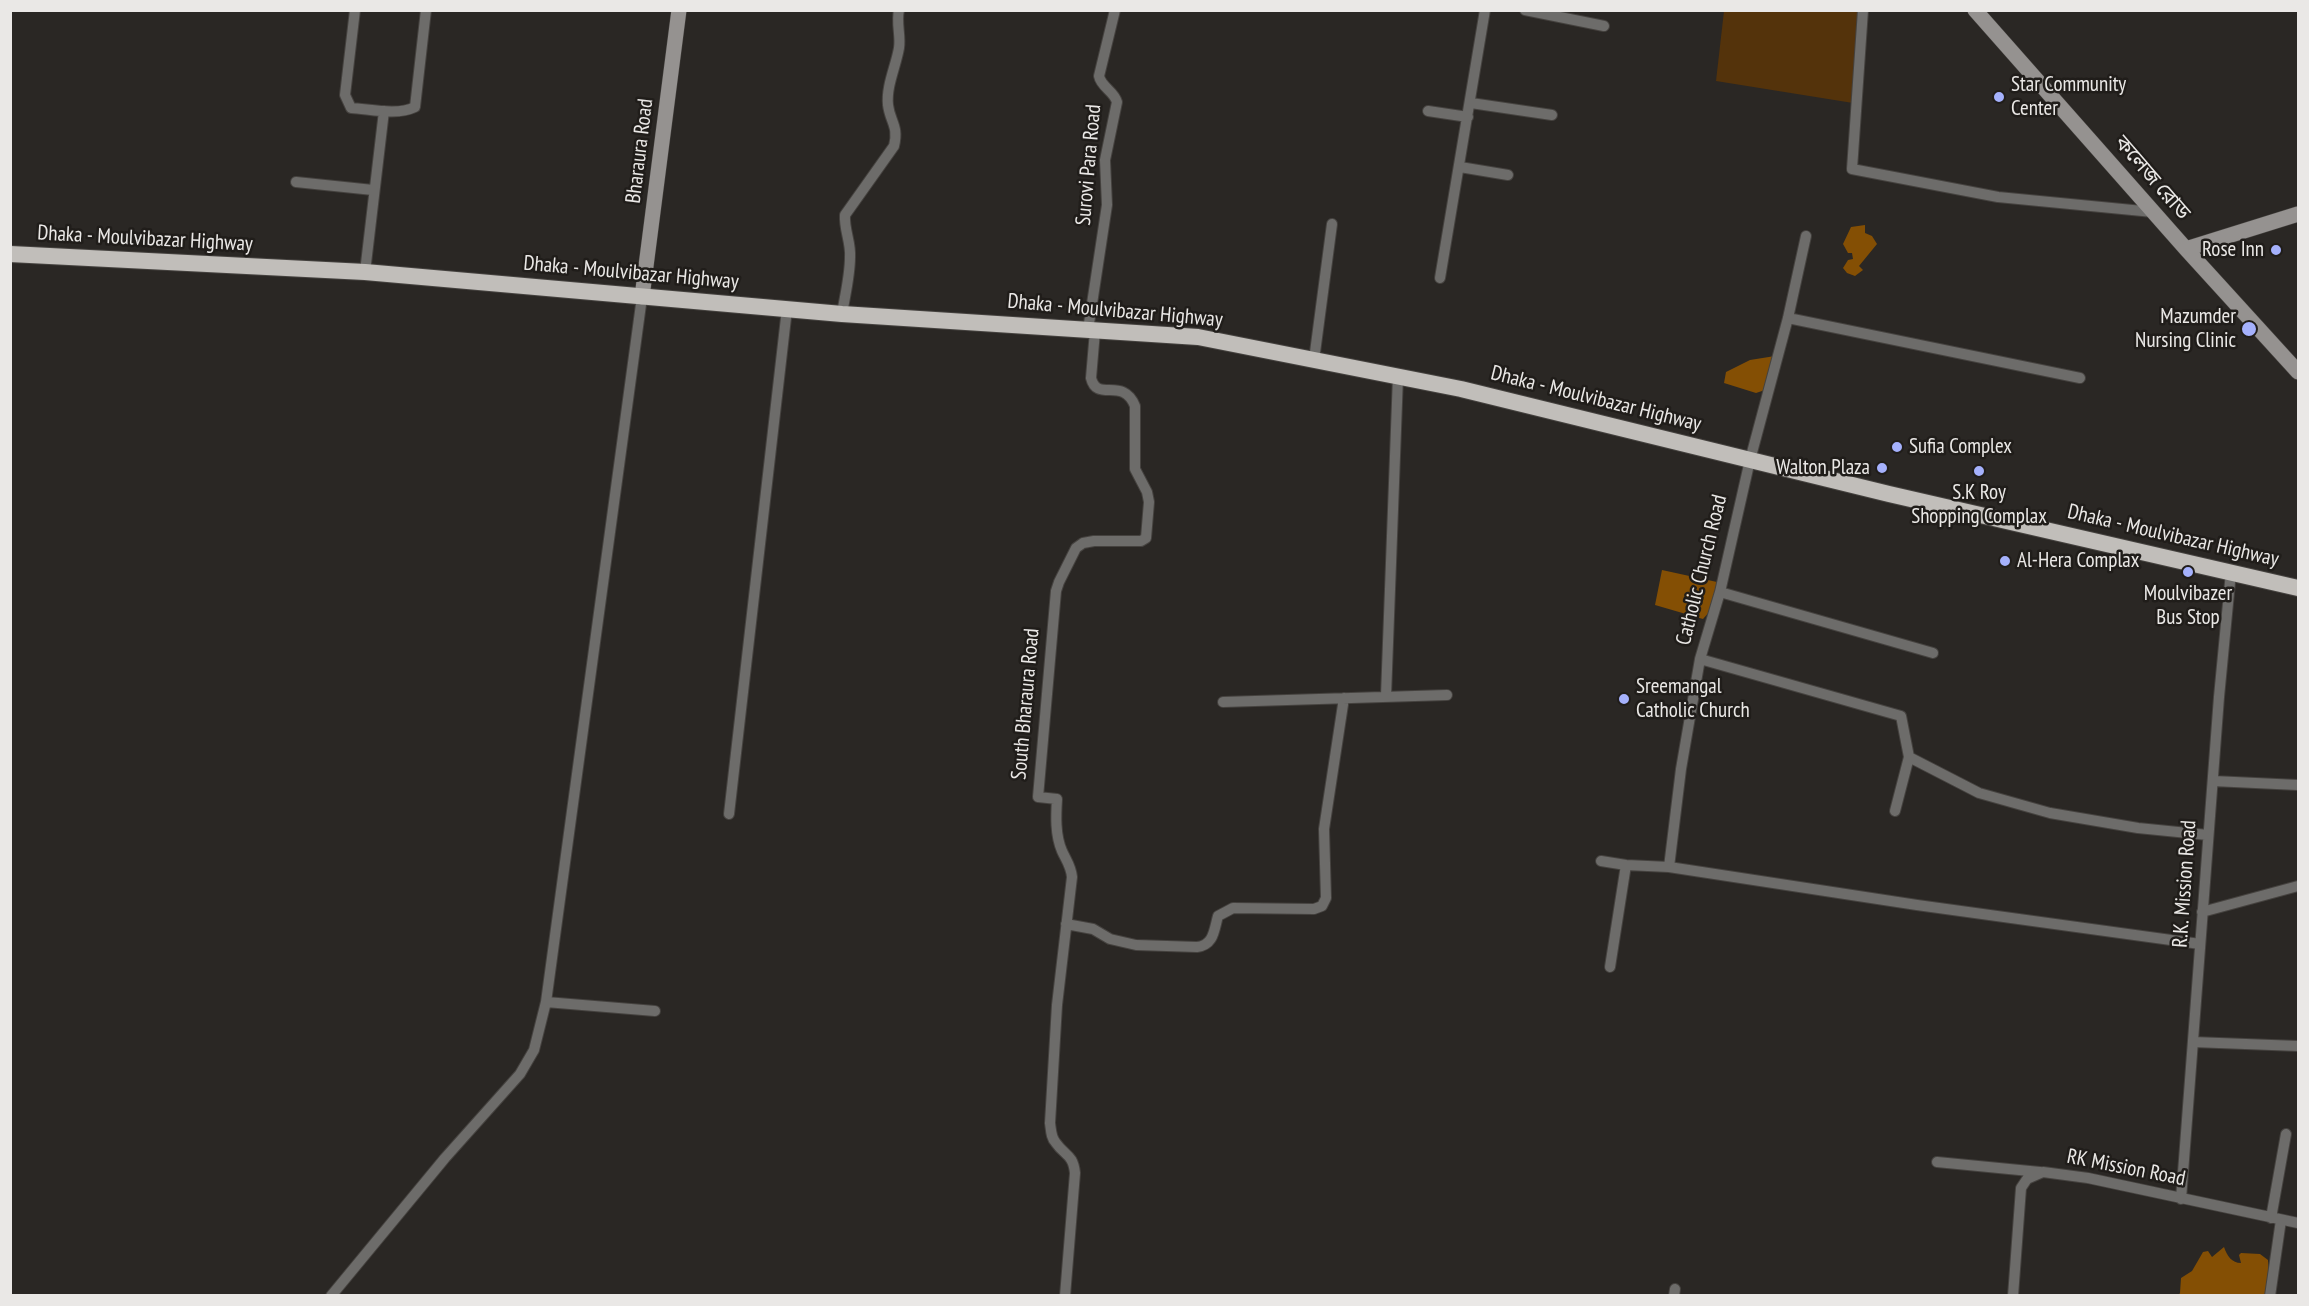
<!DOCTYPE html>
<html>
<head>
<meta charset="utf-8">
<style>
  body { margin:0 }
  #map { position:relative; width:2309px; height:1306px; overflow:hidden; background:#2a2724; font-family:"PT Sans Narrow",sans-serif }
  canvas { display:block }
  .frame { position:absolute; inset:0; border:12px solid #eae8e6; pointer-events:none }
</style>
</head>
<body>
<div id="map">
<canvas width="2309" height="1306"></canvas>
<div class="frame"></div>
</div>
<script>
const c = document.querySelector('canvas').getContext('2d');
c.lineJoin = 'round';
function paint(path, color) { c.fillStyle = color; c.fill(path, 'evenodd'); }
function trace(path, color, width, dash) { c.strokeStyle = color; c.lineWidth = width; c.lineCap = dash ? 'butt' : 'round'; c.setLineDash(dash || []); c.stroke(path); }
function write(font, color, halo, rows, align = 'center') {
  c.font = font + ' "PT Sans Narrow","Noto Sans Bengali",sans-serif'; c.lineWidth = 5; c.setLineDash([]); c.textBaseline = 'middle'; c.strokeStyle = halo; c.fillStyle = color; for (const [text, x, y, turn = 0] of rows) {
    c.save(); c.translate(x, y); c.rotate((+turn || 0) * Math.PI / 180); c.textAlign = isNaN(turn) ? turn : align; if (halo) c.strokeText(text, 0, 0); c.fillText(text, 0, 0); c.restore();
  }
}
paint(new Path2D(`
  M1724,11H1861L1853,103L1716,81Z`), '#54330b');
paint(new Path2D(`
  M1865,225V233L1872,236L1877,244L1859,266L1863,270L1855,276L1847,273L1843,268L1848,260L1853,259L1852,253H1848L1843,244L1851,227Z
  M1775,356L1765,390L1756,393L1724,383L1726,372L1750,360Z
  M1662,570L1717,582L1711,610L1703,619L1655,605Z
  M2224,1247C2227,1256 2232,1263 2241,1263L2239,1255L2241,1253L2260,1254L2268,1260L2269,1275L2266,1295L2178,1296L2180,1293L2181,1278L2192,1271L2203,1252L2208,1251L2212,1257Z`), '#844f04');
const minor = new Path2D(`
  M355,10L345,95L351,108C370,109 397,116 415,107L426,10
  M1525,10L1604,26
  M1863,10L1852,169L1998,197L2153,212
  M1471,103L1552,115
  M1428,111L1468,117
  M1460,167L1508,175
  M296,182L373,190
  M365,272L384,111
  M1440,278L1485,10
  M842,314C845,295 850,276 850,257C851,242 844,230 845,215L894,146C899,126 890,122 888,105C886,86 896,66 899,48C901,36 896,23 899,10
  M1788,318L2080,378
  M1088,330L1107,205L1105,160L1117,102C1114,91 1101,87 1099,76L1115,10
  M1314,360L1332,224
  M1720,592L1933,653
  M1700,659L1901,716L1909,757L1979,793L2050,813L2138,828L2208,835
  M1386,696L1398,376
  M1223,702L1447,695
  M2213,781L2298,785
  M1895,811L1909,757
  M729,814L787,309
  M1601,861L1626,865L1669,867L1917,905L2200,944
  M1669,867L1681,769L1700,659L1720,592L1750,460L1788,318L1806,236
  M2202,912L2298,886
  M1066,924L1093,929L1110,939L1136,945L1197,947C1214,945 1214,930 1218,916L1233,908L1314,909L1322,906L1326,898L1324,829L1344,698
  M1610,967L1626,865
  M546,1002L655,1011
  M2193,1042L2298,1046
  M1937,1162L2040,1172
  M2181,1199L2219,697L2231,572
  M2271,1218L2286,1134
  M331,1296L445,1158L520,1074L534,1050L546,1002L642,297
  M1065,1296L1075,1173C1073,1154 1065,1156 1056,1143C1051,1138 1051,1130 1050,1123L1057,1005L1072,877C1071,866 1066,860 1062,851C1055,835 1056,815 1057,799L1038,797L1056,591L1059,582L1076,548L1083,543L1094,541H1141L1146,538L1149,502L1147,492L1135,469V406C1123,376 1097,403 1091,378L1095,331
  M1674,1296L1675,1289
  M2013,1296L2021,1188L2027,1179L2043,1172L2088,1178L2298,1223
  M2270,1296L2281,1220`);
const secondary = new Path2D(`
  M1975,10L2186,249L2298,372
  M2186,249L2298,214
  M642,297L679,10`);
const trunk = new Path2D(`
  M10,254L365,272L842,314L1198,337L1461,389L1889,494L2298,588`);
trace(minor, '#45423f', 12);
trace(secondary, '#45423f', 16);
trace(trunk, '#45423f', 18);
trace(minor, '#6d6c6a', 10);
trace(secondary, '#959290', 15);
trace(trunk, '#c1beba', 16);
for (const [x, y, r, color] of [
  [1999,97,6,"#a5b1fc"],
  [2276,250,6,"#a5b1fc"],
  [2249,329,8,"#a5b1fc"],
  [1897,447,6,"#a5b1fc"],
  [1882,468,6,"#a5b1fc"],
  [1979,471,6,"#a5b1fc"],
  [2005,561,6,"#a5b1fc"],
  [2188,572,6,"#a5b1fc"],
  [1624,699,6,"#a5b1fc"]
]) { const dot = new Path2D(); dot.arc(x, y, r, 0, 2 * Math.PI); c.fillStyle = color; c.fill(dot); trace(dot, '#201d1a', 2); }
write('21px', '#eae8e6', '#201d1a', [
  ["Star Community",2011,85],
  ["Center",2011,109],
  ["Rose Inn",2264,250,"right"],
  ["Mazumder",2236,317,"right"],
  ["Nursing Clinic",2236,341,"right"],
  ["Sufia Complex",1909,447],
  ["Walton Plaza",1870,468,"right"],
  ["S.K Roy",1979,493,"center"],
  ["Shopping Complax",1979,517,"center"],
  ["Al-Hera Complax",2017,561],
  ["Moulvibazer",2188,594,"center"],
  ["Bus Stop",2188,618,"center"],
  ["Sreemangal",1636,687],
  ["Catholic Church",1636,711]
], 'left');
write('21px', '#eae8e6', '#201d1a', [
  ["Bharaura Road",640,151,-83],
  ["Surovi Para Road",1089,165,-85],
  ["কলেজ রোড",2152,178,49],
  ["Dhaka - Moulvibazar Highway",145,239,3],
  ["Dhaka - Moulvibazar Highway",631,273,5],
  ["Dhaka - Moulvibazar Highway",1115,311,5],
  ["Dhaka - Moulvibazar Highway",1596,399,14],
  ["Dhaka - Moulvibazar Highway",2173,536,13],
  ["Catholic Church Road",1702,570,-76],
  ["South Bharaura Road",1026,704,-85],
  ["R.K. Mission Road",2185,884,-86],
  ["RK Mission Road",2126,1168,11]
]);
</script>
</body>
</html>
